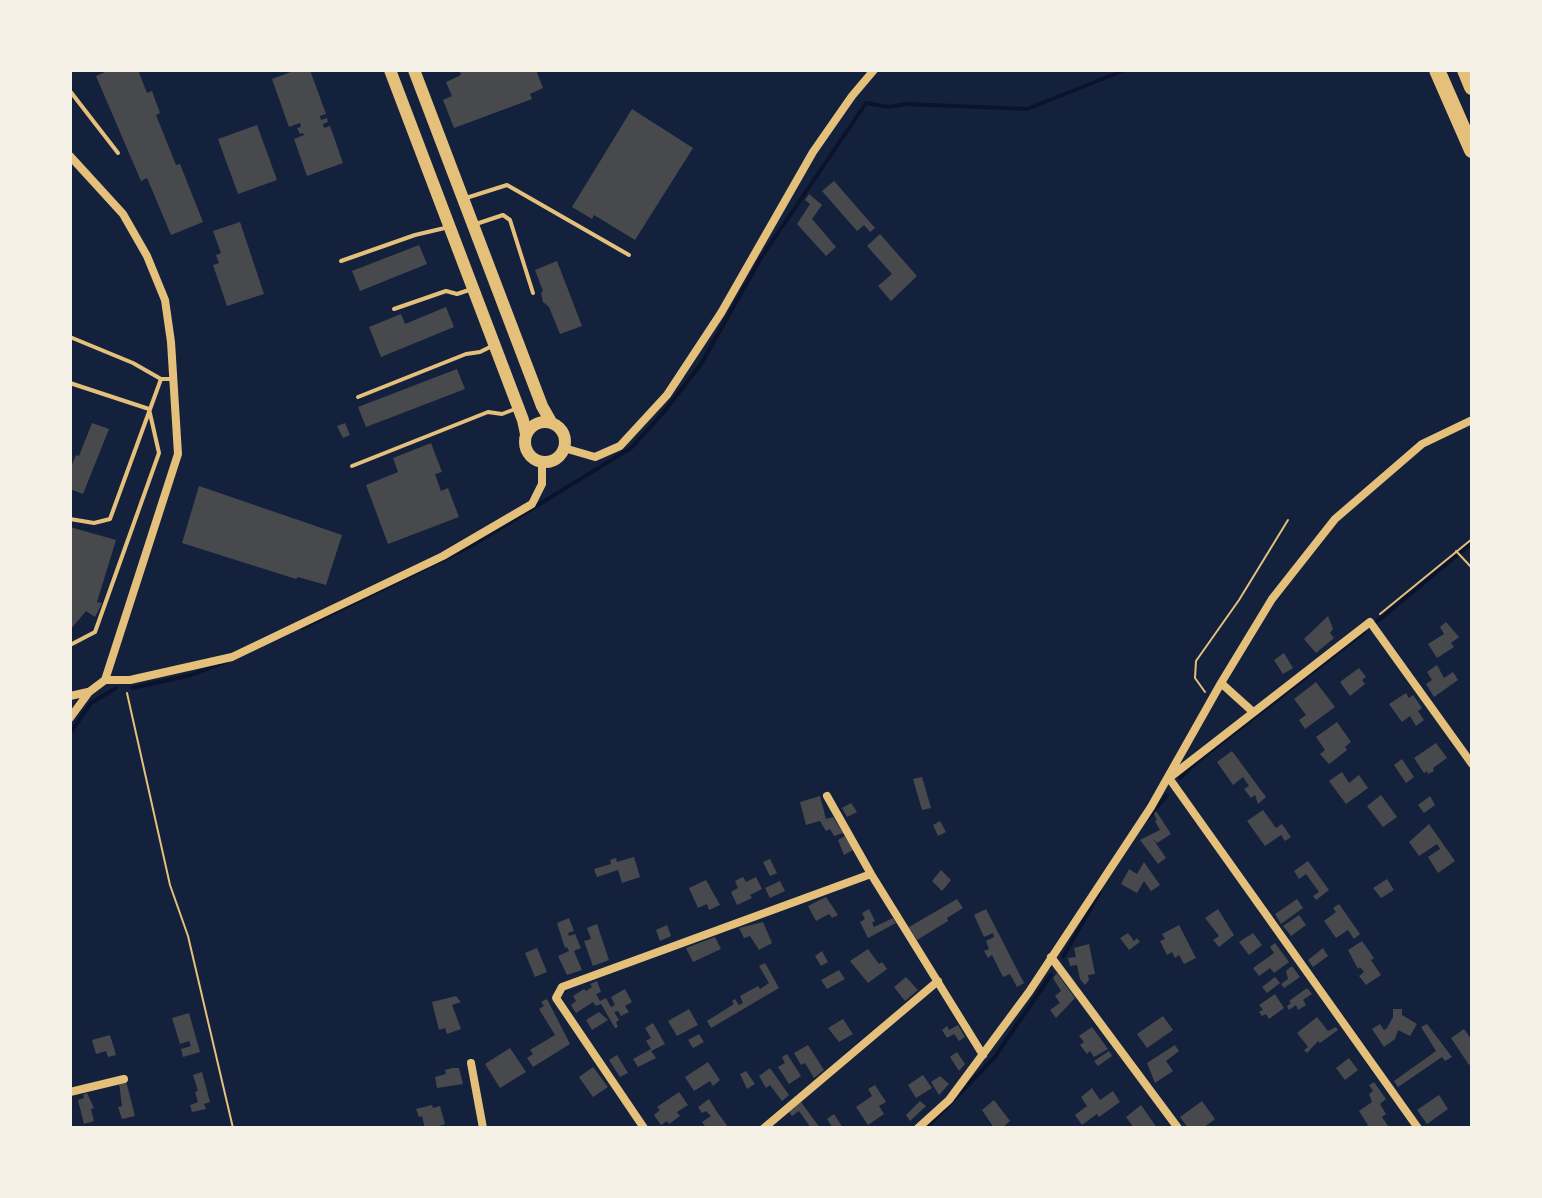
<!DOCTYPE html>
<html>
<head>
<meta charset="utf-8">
<style>
  body { margin:0 }
  #map { position:relative; width:1542px; height:1198px; overflow:hidden; background:#14213d; font-family:"Space Grotesk",sans-serif }
  canvas { display:block }
  .frame { position:absolute; inset:0; border:72px solid #f6f1e7; pointer-events:none }
</style>
</head>
<body>
<div id="map">
<canvas width="1542" height="1198"></canvas>
<div class="frame"></div>
</div>
<script>
const c = document.querySelector('canvas').getContext('2d');
c.lineJoin = 'round';
function trace(path, color, width, dash) { c.strokeStyle = color; c.lineWidth = width; c.lineCap = dash ? 'butt' : 'round'; c.setLineDash(dash || []); c.stroke(path); }
function paint(path, color) { c.fillStyle = color; c.fill(path, 'evenodd'); }
trace(new Path2D(`
  M1374,624L1472,543
  M302,628L471,546L631,448L663,413L701,364L761,258L866,103L889,107L905,104L1027,109L1125,70
  M132,688L191,675L228,661
  M70,733L91,703L116,688
  M1180,778L1199,760L1364,632
  M1148,818L1167,795
  M1063,957L1100,892
  M926,1128L994,1058L1051,975`), '#0b132b', 4);
paint(new Path2D(`
  M110,70H138L147,93L152,91L160,113L156,115L176,165L180,164L203,222L171,235L147,178L141,181L96,76Z
  M296,70H310L326,114L320,116L321,120L327,118L328,122L323,124L324,128L330,126L343,163L307,176L294,139L304,135L303,133L300,134L297,128L301,127L300,123L289,127L272,79Z
  M459,70H536L543,88L530,94L532,99L454,128L443,100L452,96L446,82L461,75Z
  M632,109L693,148L635,240L594,215L592,219L572,207Z
  M257,125L277,180L238,194L218,139Z
  M834,181L875,228L870,232L864,225L857,231L822,191Z
  M809,194L822,205L812,219L836,247L826,256L797,224L810,204L805,200Z
  M240,222L264,294L227,306L213,265L219,263L216,255L221,253L213,231Z
  M880,234L917,276L891,301L878,286L892,274L867,246Z
  M419,245L427,264L360,291L352,271Z
  M557,261L582,326L560,334L549,307L543,302L541,293L543,291L535,270Z
  M446,307L454,327L381,357L369,327L401,314L405,324Z
  M457,369L465,389L366,427L358,407Z
  M92,423L109,429L83,494L70,489V469L76,455L79,456Z
  M345,423L350,435L343,438L337,426Z
  M431,443L442,472L435,474L441,491L448,488L459,517L388,544L366,485L398,472L393,458Z
  M199,486L342,535L326,585L298,577L296,579L182,543Z
  M70,527L116,540L97,602L102,603L95,617L86,611L70,630Z
  M1328,616L1333,629L1330,633L1334,638L1316,653L1304,639Z
  M1446,622L1459,637L1451,643L1454,647L1437,658L1428,644L1444,634L1440,627Z
  M1284,653L1293,668L1283,674L1274,660Z
  M1437,665L1444,678L1453,672L1458,680L1434,697L1426,684L1432,680L1427,672Z
  M1359,668L1366,677L1362,680L1365,684L1350,696L1340,682Z
  M1316,682L1335,707L1305,729L1299,720L1306,715L1294,699Z
  M1406,693L1409,698L1413,695L1422,708L1418,711L1424,720L1416,726L1410,716L1402,722L1389,704Z
  M1337,722L1351,742L1345,747L1347,750L1329,764L1320,754L1325,750L1316,737Z
  M1436,743L1447,758L1433,768L1434,771L1428,774L1427,771L1424,773L1414,758Z
  M1232,751L1266,797L1258,804L1255,795L1251,798L1244,789L1249,786L1243,777L1233,785L1217,762Z
  M1402,759L1414,777L1406,783L1394,765Z
  M1342,772L1349,783L1359,775L1368,788L1346,804L1329,781Z
  M922,777L931,808L922,810L913,779Z
  M1381,795L1397,817L1383,827L1367,806Z
  M820,796L826,819L833,817L843,833L834,836L830,829L826,831L820,821L806,825L800,802Z
  M1430,796L1435,805L1424,813L1418,805Z
  M851,803L857,812L847,817L842,808Z
  M1263,810L1276,828L1282,824L1291,837L1285,841L1281,835L1265,846L1247,821Z
  M1156,811L1171,834L1157,843L1153,839L1166,858L1158,864L1140,840L1160,830L1155,821L1157,820L1154,814Z
  M940,821L946,832L938,836L933,825Z
  M1429,824L1455,861L1438,873L1428,857L1440,849L1437,844L1419,856L1409,842Z
  M845,836L853,850L844,855L838,840Z
  M634,857L640,877L622,883L618,870L597,877L594,869L611,864L610,860L616,858L617,862Z
  M770,859L777,873L770,876L763,862Z
  M1308,861L1329,890L1316,900L1313,896L1319,892L1306,874L1299,879L1294,871Z
  M1144,862L1160,885L1151,891L1144,881L1137,893L1121,884L1129,869L1137,874Z
  M941,870L951,880L942,891L932,881Z
  M743,877L746,882L756,877L762,889L750,895L752,898L737,905L731,892L738,888L735,881Z
  M1387,879L1394,890L1381,898L1373,888Z
  M706,880L720,905L709,910L707,904L698,908L689,888Z
  M780,881L785,891L770,898L765,888Z
  M826,897L838,915L832,918L829,914L816,921L808,906Z
  M957,899L963,908L947,918L948,921L917,940L909,927Z
  M1297,899L1303,908L1281,924L1275,914Z
  M1339,904L1360,934L1354,939L1348,930L1336,938L1324,921L1336,912L1333,908Z
  M869,909L875,921L872,923L874,927L893,918L896,923L868,938L860,922L865,919L862,913Z
  M986,909L1024,983L1017,987L1010,974L1003,977L992,955L988,958L984,951L989,949L986,941L994,937L993,933L984,937L974,915Z
  M1218,909L1234,935L1219,947L1213,940L1219,936L1205,918Z
  M1299,915L1306,925L1291,936L1283,926Z
  M569,918L574,931L568,933L569,936L575,934L581,948L574,951L582,970L567,975L558,956L569,951L567,947L565,948L557,923Z
  M763,922L772,943L759,950L750,936L744,938L739,928Z
  M597,924L609,960L593,966L584,941L591,939L587,928Z
  M667,925L671,936L660,941L656,930Z
  M1179,925L1196,958L1184,964L1179,955L1175,958L1172,952L1167,955L1160,941L1165,939L1162,934Z
  M1128,933L1134,941L1137,938L1140,942L1129,950L1120,938Z
  M1253,933L1262,945L1249,955L1239,942Z
  M715,937L721,949L693,962L686,948Z
  M1362,941L1374,958L1371,960L1381,975L1366,985L1359,976L1364,972L1360,967L1358,969L1348,950Z
  M1275,943L1289,962L1274,973L1270,968L1259,976L1253,968L1274,953L1270,947Z
  M1089,944L1095,974L1088,975L1089,980L1085,985L1080,979L1077,965L1070,966L1068,958L1076,957L1074,948Z
  M537,948L547,972L535,977L525,953Z
  M1323,948L1328,956L1313,967L1308,960Z
  M868,949L879,964L882,962L887,969L868,983L850,961Z
  M822,951L828,962L821,966L815,956Z
  M765,963L779,988L711,1028L707,1021L734,1004L732,1001L735,999L739,1005L743,1003L740,996L758,986L760,989L769,983L759,966Z
  M1292,966L1300,977L1284,988L1281,984L1288,979L1286,971Z
  M839,970L845,979L827,989L821,980Z
  M1057,973L1075,998L1056,1018L1050,1010L1060,1003L1055,996L1061,991L1053,978Z
  M906,977L918,990L905,1001L894,987Z
  M1275,977L1280,983L1267,993L1262,987Z
  M597,981L601,992L596,994L600,1001L606,998L611,1007L615,1005L611,997L625,989L632,1002L625,1006L629,1012L621,1016L618,1011L614,1012L619,1020L616,1022L618,1027L615,1028L601,1004L596,1006L593,1002L576,1013L571,1005L576,1001L573,996L584,989L586,991L592,987L590,984Z
  M1307,988L1312,994L1303,1000L1306,1005L1298,1010L1296,1005L1289,1010L1287,1006L1291,1003L1289,1001Z
  M1275,994L1284,1008L1269,1019L1266,1014L1262,1016L1259,1012L1263,1010L1259,1005Z
  M456,996L461,1002L452,1005L461,1029L447,1034L445,1028L439,1030L432,1002Z
  M547,999L570,1044L533,1067L527,1058L533,1054L530,1050L555,1035L539,1009L544,1006L541,1002Z
  M689,1009L698,1025L677,1036L668,1021Z
  M1393,1009H1402V1015L1417,1024L1410,1036L1398,1030L1395,1039L1384,1047L1372,1029L1380,1024L1384,1030L1387,1028L1393,1017Z
  M599,1012L608,1020L592,1030L586,1020Z
  M189,1013L200,1052L183,1057L181,1049L191,1046L189,1041L180,1044L172,1018Z
  M1163,1016L1173,1030L1147,1048L1137,1034Z
  M1317,1017L1328,1031L1336,1027L1338,1030L1320,1043L1318,1041L1307,1053L1304,1050L1308,1047L1297,1033Z
  M843,1019L853,1034L839,1042L828,1028Z
  M653,1023L665,1044L651,1051L656,1058L638,1067L633,1059L651,1049L646,1041L651,1038L645,1028Z
  M1427,1024L1452,1057L1445,1061L1442,1057L1398,1087L1394,1081L1436,1051L1421,1027Z
  M958,1025L965,1037L959,1041L954,1034L947,1038L942,1030L947,1026L949,1030Z
  M1092,1027L1108,1049L1094,1057L1090,1051L1087,1054L1080,1045L1084,1042L1079,1036Z
  M1464,1029L1472,1040V1063L1469,1065L1451,1038Z
  M699,1034L704,1042L693,1048L688,1040Z
  M110,1035L116,1055L108,1057L106,1051L96,1054L92,1040Z
  M808,1045L824,1070L814,1078L805,1063L801,1065L794,1053Z
  M1175,1045L1179,1051L1166,1061L1173,1071L1155,1083L1147,1063Z
  M510,1048L526,1072L500,1088L485,1064Z
  M1109,1051L1112,1056L1098,1066L1094,1061Z
  M957,1052L965,1064L959,1071L950,1057Z
  M787,1054L801,1076L789,1084L778,1067L785,1063L782,1057Z
  M617,1055L628,1073L620,1077L609,1060Z
  M1349,1058L1358,1070L1345,1080L1336,1068Z
  M708,1062L720,1080L713,1086L710,1081L694,1091L685,1077Z
  M593,1067L608,1087L593,1097L579,1077Z
  M452,1068H459L463,1084L437,1088L435,1077L446,1074L445,1070Z
  M770,1068L789,1095L782,1101L770,1085L766,1088L759,1076Z
  M746,1071L755,1084L747,1089L740,1074Z
  M202,1072L210,1102L204,1104L206,1109L192,1112L190,1105L198,1102L195,1092L198,1091L193,1075Z
  M923,1075L932,1088L916,1098L908,1085Z
  M940,1076L949,1084L939,1095L931,1082Z
  M126,1081L135,1116L122,1119L118,1107L122,1106L119,1083Z
  M1374,1082L1386,1099L1380,1104L1386,1114L1382,1117L1388,1126L1385,1128H1364L1368,1125L1359,1111L1372,1102L1369,1094L1373,1091L1369,1085Z
  M875,1085L886,1102L879,1106L884,1114L868,1125L856,1107L872,1096L868,1089Z
  M1092,1088L1100,1100L1113,1091L1120,1102L1099,1117L1097,1114L1082,1125L1075,1115L1087,1106L1081,1097Z
  M679,1092L688,1105L677,1112L680,1116L669,1124L667,1121L661,1125L654,1115L660,1110L657,1107Z
  M87,1093L94,1108L91,1109L94,1121L84,1124L78,1100L84,1098L83,1095Z
  M1439,1095L1448,1109L1427,1124L1417,1110Z
  M709,1099L717,1112L729,1128H706L702,1122L711,1116L706,1111L702,1113L698,1107Z
  M994,1100L1010,1121L1002,1128H994L982,1110Z
  M920,1101L926,1106L910,1121L906,1115Z
  M1202,1101L1215,1119L1203,1128H1188L1180,1117Z
  M801,1102L820,1128H811L799,1111L792,1116L789,1112Z
  M432,1105L433,1108L440,1106L445,1124L439,1126L440,1128H425L422,1116L419,1117L416,1109Z
  M1141,1105L1157,1128H1134L1126,1117Z
  M834,1114L843,1128H833L827,1119Z`), '#48494c');
trace(new Path2D(`
  M1456,551L1472,568
  M1380,614L1472,539
  M1205,692L1195,678L1196,661L1239,600L1288,520
  M127,693L170,885L188,936L233,1128`), '#e5c07b', 2);
trace(new Path2D(`
  M70,91L118,153
  M466,198L507,185L629,255
  M476,224L503,215L510,220L533,293
  M341,261L415,235L449,227
  M394,309L446,291L457,294L472,289
  M70,337L133,363L161,379H172
  M70,383L149,409L159,453L95,632L70,645
  M358,397L466,354L480,352L494,345
  M352,466L488,412L502,414L515,409
  M70,519L94,523L110,519L161,379`), '#e5c07b', 4);
trace(new Path2D(`
  M70,156L123,214L147,256L165,300L171,342L178,454L105,680L89,692L70,718
  M564,448L595,457L620,446L667,395L721,313L813,152L852,96L874,70
  M105,680H130L232,657L443,556L532,504L542,484V462
  M1221,683L1252,711
  M70,696L88,692
  M827,796L871,874L983,1055
  M1051,957L1178,1128
  M471,1063L483,1128
  M70,1092L124,1079
  M644,1128L556,998L562,987L871,874
  M764,1128L938,981
  M918,1128L949,1100L1029,992L1151,807L1221,683L1272,599L1335,519L1422,444L1472,420
  M1418,1128L1169,778L1370,622L1472,764`), '#e5c07b', 8);
trace(new Path2D(`
  M390,70L523,420L526,434
  M414,70L542,406L551,422
  M525 442a20 20 0 1 1 40 0a20 20 0 1 1-40 0Z`), '#e5c07b', 12);
trace(new Path2D(`
  M1437,70L1472,150
  M1465,70L1472,87`), '#e5c07b', 16);
</script>
</body>
</html>
